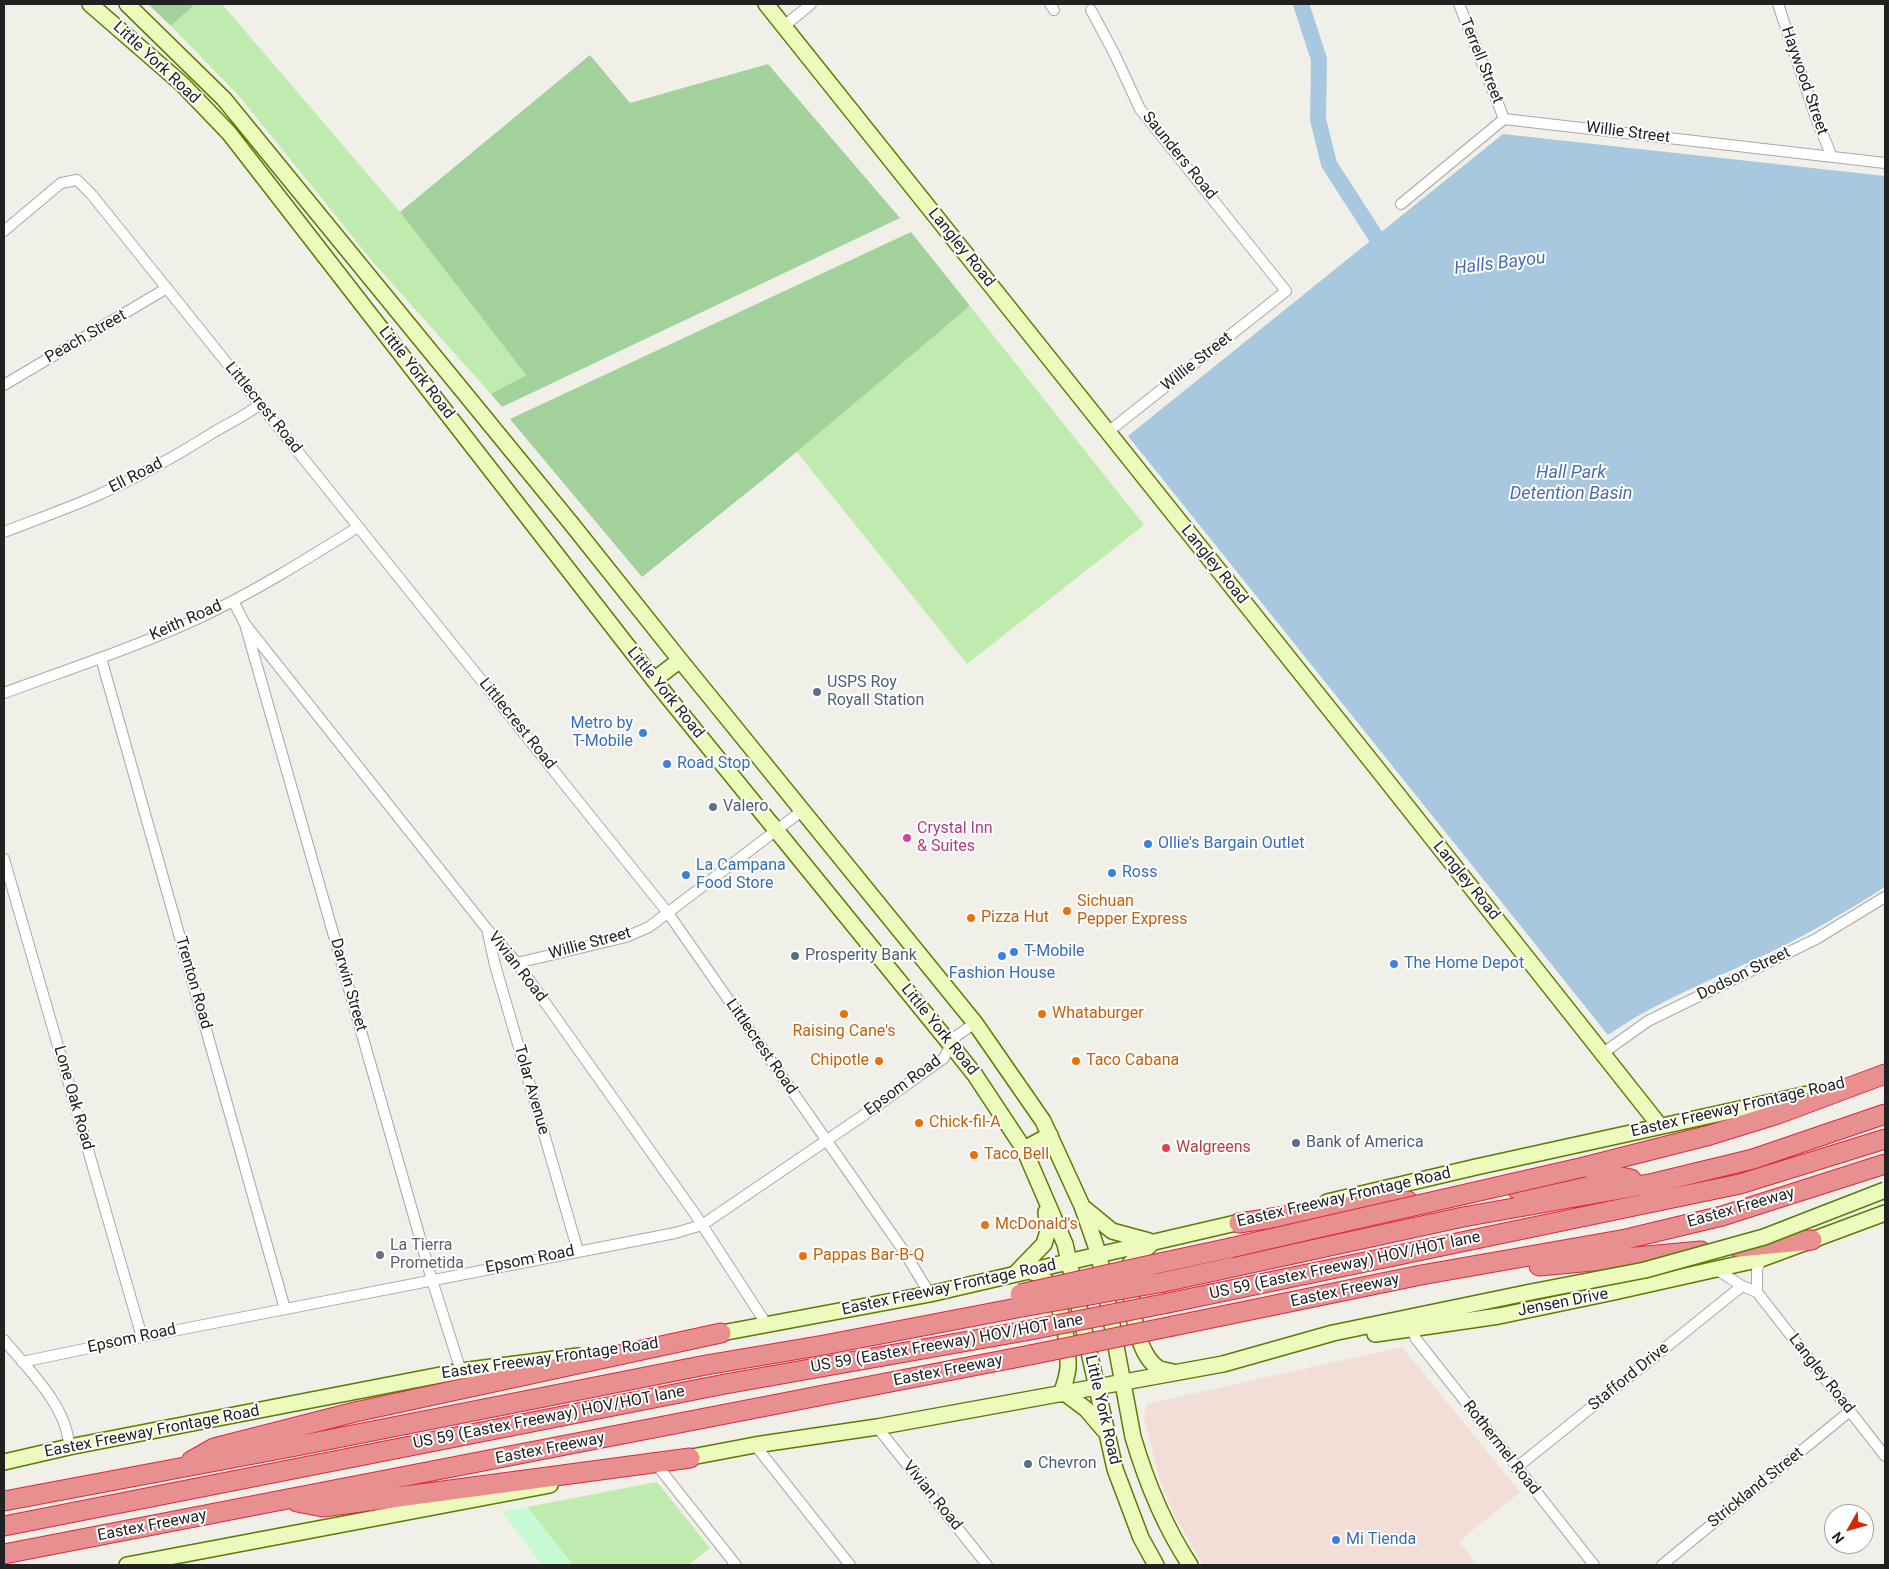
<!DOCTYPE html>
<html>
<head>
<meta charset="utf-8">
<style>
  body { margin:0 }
  #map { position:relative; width:1889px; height:1569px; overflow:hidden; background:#f1f0e8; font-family:Roboto,sans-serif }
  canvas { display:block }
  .frame { position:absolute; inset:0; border:5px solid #212121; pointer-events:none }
  .north { position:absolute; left:1824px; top:1504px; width:50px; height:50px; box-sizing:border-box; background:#fff; border:1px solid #a6a6a6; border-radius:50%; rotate:232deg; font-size:14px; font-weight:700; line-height:20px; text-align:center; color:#212121 }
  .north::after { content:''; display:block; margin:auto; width:18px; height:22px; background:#d22700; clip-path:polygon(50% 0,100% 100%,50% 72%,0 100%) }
</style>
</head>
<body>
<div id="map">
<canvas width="1889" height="1569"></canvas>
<div class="frame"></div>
<div class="north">N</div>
</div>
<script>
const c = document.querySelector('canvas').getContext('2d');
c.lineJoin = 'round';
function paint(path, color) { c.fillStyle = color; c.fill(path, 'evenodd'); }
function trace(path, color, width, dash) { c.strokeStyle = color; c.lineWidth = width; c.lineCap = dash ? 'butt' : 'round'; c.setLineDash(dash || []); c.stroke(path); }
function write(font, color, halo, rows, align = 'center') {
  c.font = font + ' Roboto,sans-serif'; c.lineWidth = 4; c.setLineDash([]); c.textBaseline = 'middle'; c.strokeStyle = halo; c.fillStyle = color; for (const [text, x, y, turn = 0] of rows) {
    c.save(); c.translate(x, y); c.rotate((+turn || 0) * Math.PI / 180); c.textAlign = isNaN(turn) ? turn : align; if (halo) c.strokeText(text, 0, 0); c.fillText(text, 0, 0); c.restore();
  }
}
paint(new Path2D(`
  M1402,1347L1520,1492L1459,1541L1477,1565H1203L1173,1513L1159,1477L1144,1417L1147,1404Z`), '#f2ddd7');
paint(new Path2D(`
  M195,4H222L400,212L526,375L491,394L373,262L240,97L171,26Z
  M970,306L1144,525L967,664L796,451Z
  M657,1482L710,1548L688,1565H573L527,1507Z`), '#c0ebae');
paint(new Path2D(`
  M148,4H195L171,26Z
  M590,55L630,103L768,64L900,218L502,407L491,394L526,375L400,212Z
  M911,232L970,306L775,470L642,577L510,419Z`), '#a2d19c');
paint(new Path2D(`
  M527,1507L573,1565H542L502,1512Z`), '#c6fad4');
paint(new Path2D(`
  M1503,134L1885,176V887C1850,909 1814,931 1777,949C1720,977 1660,999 1608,1035L1128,436Z`), '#a8c8df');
trace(new Path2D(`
  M1301,4L1319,59L1318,119L1329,164L1387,254`), '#a8c8df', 16);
const street = new Path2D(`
  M1050,4L1054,10
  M1459,4L1504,119
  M1778,4L1816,118L1832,157
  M1091,10L1114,53L1140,109L1286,291L1108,432
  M784,26L811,4
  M1401,204L1504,119L1885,163
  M4,231L61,183L77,180L92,195L668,913L903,1250L930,1294
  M4,385L167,288
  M4,532C35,520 66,509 96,496C137,478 176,456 214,432C229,423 247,415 260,404
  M233,601L245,624L432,1280L461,1371
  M245,624L487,929L517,963L695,1214L767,1325
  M101,658L285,1309
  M4,693C69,669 136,647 199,618C254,592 307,559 358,527
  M4,859L142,1337
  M487,929L495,965L578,1251
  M517,963L626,937L649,927L803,810
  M1603,1053L1648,1021L1816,939L1885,897
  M1716,1269L1742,1286L1757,1292L1885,1456
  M1757,1292V1270L1761,1259
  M1412,1328L1416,1339L1594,1565
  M4,1340C28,1369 68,1407 69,1447
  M22,1362L142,1337L675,1233L702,1225L861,1117L944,1058L955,1037L975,1023
  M877,1427L987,1565
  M755,1445L850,1565
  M656,1464L736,1565
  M1516,1468L1742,1286
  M1662,1565L1850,1411`);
const secondary = new Path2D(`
  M90,4L182,84L229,133L654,680L951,1045L975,1075L1024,1149L1065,1244L1115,1469L1141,1538L1156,1565
  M127,4L224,99L570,522L680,660L975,1023L1043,1121L1082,1206L1099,1255L1133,1437C1146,1481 1165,1527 1190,1565
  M766,4L1379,771L1660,1126
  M654,680L680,660
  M1024,1149L1050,1135
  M1327,1202L1476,1167L1817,1092
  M1084,1208L1112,1231L1149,1241
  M1152,1243L1130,1264C1130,1293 1133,1351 1158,1368C1162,1370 1168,1371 1173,1372
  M1028,1271C1032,1272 1036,1273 1039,1275C1061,1289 1069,1344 1068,1368C1067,1377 1064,1386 1061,1394
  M1015,1274L1044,1244L1048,1231L1046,1212
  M1375,1334L1499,1316L1614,1292L1761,1259L1885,1213
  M711,1335L930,1294L1249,1220
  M1066,1394L1086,1409L1104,1430
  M681,1459L755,1445L877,1427L1223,1364L1333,1333L1531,1292
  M4,1462L69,1447L461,1371L578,1356
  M127,1565L550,1485`);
const highway = new Path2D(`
  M1584,1167L1710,1135L1778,1114L1885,1074
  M1517,1189L1621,1177L1631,1179
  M1239,1223L1346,1207L1408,1201
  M1738,1247L1812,1240
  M1160,1263L1230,1248
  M1539,1266L1701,1251
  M1164,1282L1463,1217L1654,1183L1753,1159L1885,1114
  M1168,1303L1740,1184L1885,1139
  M1173,1326L1421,1275L1626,1239L1722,1216L1885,1164
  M191,1461L214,1448L355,1412L721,1333
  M4,1501L307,1444L706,1365L824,1345L1022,1307
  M297,1502L323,1507L690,1458
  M4,1526L725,1384L1025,1331
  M4,1554L1030,1355`);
trace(street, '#a8a8a8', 12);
trace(secondary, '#597c04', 18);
trace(highway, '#dd2743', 21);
trace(street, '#fff', 10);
trace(secondary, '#ecfabc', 15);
trace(highway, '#e88f8f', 19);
const secondaryBridge = new Path2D(`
  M1531,1292L1645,1270L1764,1237L1885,1190`);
const highwayBridge = new Path2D(`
  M1230,1248L1584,1167
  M1020,1294L1160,1263
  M1022,1307L1164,1282
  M1025,1331L1168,1303
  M1030,1355L1173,1326`);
trace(secondaryBridge, '#597c04', 18, []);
trace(highwayBridge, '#dd2743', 21, []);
trace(secondaryBridge, '#ecfabc', 15);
trace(highwayBridge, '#e88f8f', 19);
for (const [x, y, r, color] of [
  [817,692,5,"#5c6f8a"],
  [643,733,5,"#3f7fe0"],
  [667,764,5,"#3f7fe0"],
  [713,807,5,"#5c6f8a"],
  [907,838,5,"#d1479c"],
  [1148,844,5,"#3f7fe0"],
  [1112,873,5,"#3f7fe0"],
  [686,875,5,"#3f7fe0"],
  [1067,911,5,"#e8710a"],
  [971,918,5,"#e8710a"],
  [1014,952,5,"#3f7fe0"],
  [795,956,5,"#5c6f8a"],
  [1002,956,5,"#3f7fe0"],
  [1394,964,5,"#3f7fe0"],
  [844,1014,5,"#e8710a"],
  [1042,1014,5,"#e8710a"],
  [879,1061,5,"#e8710a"],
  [1076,1061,5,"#e8710a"],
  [919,1123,5,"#e8710a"],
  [1296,1143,5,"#5c6f8a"],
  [1166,1148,5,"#e0444e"],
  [974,1155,5,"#e8710a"],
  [985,1225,5,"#e8710a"],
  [380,1255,5,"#6b7280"],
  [803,1256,5,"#e8710a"],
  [1028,1464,5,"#5c6f8a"],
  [1336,1540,5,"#3f7fe0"]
]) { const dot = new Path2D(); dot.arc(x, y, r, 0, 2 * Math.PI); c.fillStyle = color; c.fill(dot); trace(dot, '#fff', 2); }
write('16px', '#212121', '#fff', [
  ["Terrell Street",1481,61,68],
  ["Little York Road",156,63,43],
  ["Haywood Street",1804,81,71],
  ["Willie Street",1628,133,7],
  ["Saunders Road",1179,156,51],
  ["Langley Road",961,248,51],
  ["Peach Street",86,337,-30],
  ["Willie Street",1197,362,-38],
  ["Little York Road",416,373,52],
  ["Littlecrest Road",263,408,51],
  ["Ell Road",136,476,-27],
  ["Langley Road",1214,565,51],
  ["Keith Road",186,621,-24],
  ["Little York Road",665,693,51],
  ["Littlecrest Road",517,724,51],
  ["Langley Road",1466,881,51],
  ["Willie Street",590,944,-15],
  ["Vivian Road",517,967,52],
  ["Dodson Street",1744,974,-26],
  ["Trenton Road",193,983,74],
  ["Darwin Street",348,985,74],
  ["Little York Road",939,1030,51],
  ["Littlecrest Road",761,1047,55],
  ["Epsom Road",903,1086,-36],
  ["Tolar Avenue",531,1090,74],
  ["Lone Oak Road",73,1098,74],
  ["Eastex Freeway Frontage Road",1738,1108,-13],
  ["Eastex Freeway Frontage Road",1344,1198,-13],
  ["Eastex Freeway",1741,1208,-16],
  ["Epsom Road",530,1260,-11],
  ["US 59 (Eastex Freeway) HOV/HOT lane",1345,1266,-12],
  ["Eastex Freeway Frontage Road",949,1288,-12],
  ["Eastex Freeway",1345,1291,-12],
  ["Jensen Drive",1563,1303,-11],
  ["Epsom Road",132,1339,-12],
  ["US 59 (Eastex Freeway) HOV/HOT lane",947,1344,-10],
  ["Eastex Freeway Frontage Road",550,1359,-8],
  ["Eastex Freeway",948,1371,-11],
  ["Langley Road",1821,1374,52],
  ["Stafford Drive",1629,1377,-39],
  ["Little York Road",1102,1410,77],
  ["US 59 (Eastex Freeway) HOV/HOT lane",549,1418,-11],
  ["Eastex Freeway Frontage Road",152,1432,-11],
  ["Rothermel Road",1501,1448,52],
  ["Eastex Freeway",550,1449,-11],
  ["Strickland Street",1756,1488,-39],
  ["Vivian Road",932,1496,51],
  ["Eastex Freeway",152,1526,-11]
]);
write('16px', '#4e5e75', '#fff', [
  ["USPS Roy",827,683],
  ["Royall Station",827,701],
  ["Valero",723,807],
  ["Prosperity Bank",805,956],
  ["Bank of America",1306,1143],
  ["Chevron",1038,1464]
], 'left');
write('16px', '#366cbe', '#fff', [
  ["Metro by",633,724,"right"],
  ["T-Mobile",633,742,"right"],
  ["Road Stop",677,764],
  ["Ollie's Bargain Outlet",1158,844],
  ["La Campana",696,866],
  ["Food Store",696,884],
  ["Ross",1122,873],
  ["T-Mobile",1024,952],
  ["The Home Depot",1404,964],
  ["Fashion House",1002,974,"center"],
  ["Mi Tienda",1346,1540]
], 'left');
write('16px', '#b23c85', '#fff', [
  ["Crystal Inn",917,829],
  ["& Suites",917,847]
], 'left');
write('16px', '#c56008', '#fff', [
  ["Sichuan",1077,902],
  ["Pepper Express",1077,920],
  ["Pizza Hut",981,918],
  ["Whataburger",1052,1014],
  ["Raising Cane's",844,1032,"center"],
  ["Chipotle",869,1061,"right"],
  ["Taco Cabana",1086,1061],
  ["Chick-fil-A",929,1123],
  ["Taco Bell",984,1155],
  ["McDonald's",995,1225],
  ["Pappas Bar-B-Q",813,1256]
], 'left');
write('16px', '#be3a42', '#fff', [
  ["Walgreens",1176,1148]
], 'left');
write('16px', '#5b616d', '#fff', [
  ["La Tierra",390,1246],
  ["Prometida",390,1264]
], 'left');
write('italic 18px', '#4b6cb3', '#fff', [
  ["Halls Bayou",1500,264,-7],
  ["Hall Park",1571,473],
  ["Detention Basin",1571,494]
]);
</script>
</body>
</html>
